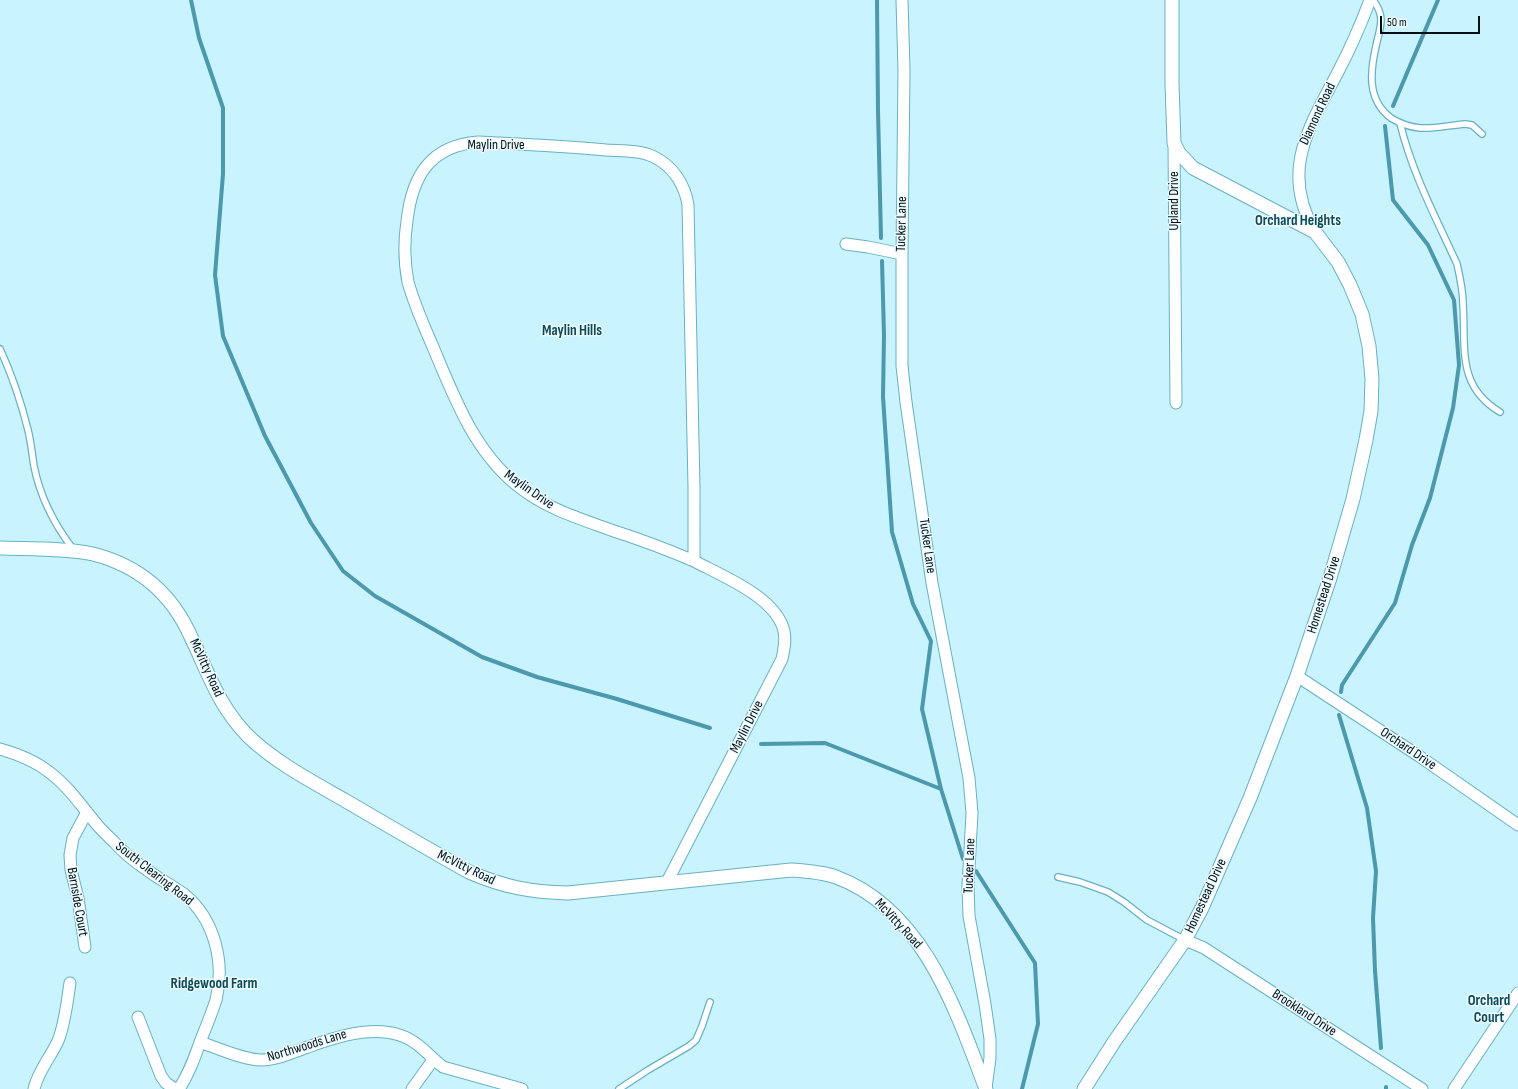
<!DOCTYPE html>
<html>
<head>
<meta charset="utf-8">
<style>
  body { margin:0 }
  #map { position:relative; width:1518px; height:1089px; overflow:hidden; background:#c8f3ff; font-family:"Sofia Sans Condensed",sans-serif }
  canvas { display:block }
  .scale { position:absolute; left:1380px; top:16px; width:100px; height:18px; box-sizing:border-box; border:2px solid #001016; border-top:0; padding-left:5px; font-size:12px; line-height:14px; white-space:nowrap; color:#001016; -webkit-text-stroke:3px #ecfafe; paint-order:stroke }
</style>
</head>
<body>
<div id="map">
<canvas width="1518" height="1089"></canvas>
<div class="scale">50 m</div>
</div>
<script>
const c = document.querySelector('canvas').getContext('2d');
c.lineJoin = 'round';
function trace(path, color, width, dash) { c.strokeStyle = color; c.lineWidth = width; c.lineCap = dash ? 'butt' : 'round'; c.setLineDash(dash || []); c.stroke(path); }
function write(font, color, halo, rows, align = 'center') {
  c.font = font + ' "Sofia Sans Condensed",sans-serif'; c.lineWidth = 3; c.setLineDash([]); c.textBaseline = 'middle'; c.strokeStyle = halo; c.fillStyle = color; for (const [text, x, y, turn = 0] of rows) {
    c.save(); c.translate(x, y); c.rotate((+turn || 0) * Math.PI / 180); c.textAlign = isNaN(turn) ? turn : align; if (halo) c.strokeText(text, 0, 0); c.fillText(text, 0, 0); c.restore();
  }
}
trace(new Path2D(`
  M191,0L199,38L223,108V174L215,275L223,336L265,436L311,523L343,571L375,596L482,657L537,677L617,699L710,728
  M877,0L878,111L881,238
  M1393,106L1438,0
  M882,261L884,335L883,397L892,532L913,604L931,641L922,709L941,789L963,859
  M1341,692L1342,685L1395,603L1412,545L1430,498L1453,408L1459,365L1454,300L1428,245L1393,200L1385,126
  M1339,715L1367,808L1376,871L1373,918L1375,971L1381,1048
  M761,744L825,743L941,789
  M976,871L1035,963L1038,1024L1022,1089
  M1386,1089V1087`), '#4c98ac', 4);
const service = new Path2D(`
  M1373,0C1386,17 1380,27 1376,46C1370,72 1367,100 1391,118C1399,123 1410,127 1420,128C1434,129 1451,125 1465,124L1472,125L1482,134
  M1400,123C1412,173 1436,218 1457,264C1460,277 1463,290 1463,304C1466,347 1456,386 1500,412
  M0,349C12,375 21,402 28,430C31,442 32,454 34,466C40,497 54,524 73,549
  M1058,877L1080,882L1108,892L1124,902L1147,920L1185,940
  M619,1089L648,1070L689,1046L696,1040L702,1026L710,1002`);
const minor = new Path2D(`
  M902,0L904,70L902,254V366L906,402L932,583L969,778L972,813L968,886L969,916L985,1004L990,1039V1058L986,1088
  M478,142C521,144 564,146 606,150C622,151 640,150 654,157C673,166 685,185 688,205L694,487V561C666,549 639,539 611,530C578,518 545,508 518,486C474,451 454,397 433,347C424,326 414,304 408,282C404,262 404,241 407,221C412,176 430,146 478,142Z
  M1174,144L1176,403
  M1315,232C1279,170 1310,126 1339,70C1351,47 1361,24 1370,0
  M846,244L868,247L902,254
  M1297,676L1419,756L1518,825
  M0,749C18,754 34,760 49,772C67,785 80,804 94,821C100,829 108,836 115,843C124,853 135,862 147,870C159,879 173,886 185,895C215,920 225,963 216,1000C212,1012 207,1025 202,1037C195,1056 190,1072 179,1089
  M667,882L782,659C784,649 786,641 784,631C776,597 722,576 694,561
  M1185,940L1204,948L1422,1089
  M85,947L78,898L71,870L70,855L73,838L87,812
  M138,1017L161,1076L166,1083L175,1089
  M200,1042C217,1048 244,1060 261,1060C277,1060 293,1052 308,1047C341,1035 387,1020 418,1045C427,1052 434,1060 443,1067L522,1089
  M34,1089C38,1071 50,1058 58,1041C65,1024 67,1002 70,983
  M412,1089L433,1060
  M1454,1089L1518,993`);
const tertiary = new Path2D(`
  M0,548C29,549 66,548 93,554C140,566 172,594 191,637C209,674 218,705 248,736C276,763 313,782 346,801C387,825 428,849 469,872C504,887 530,892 568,893L791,870C806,871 822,872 836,877C923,909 956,1010 986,1089
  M1084,1089L1114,1042L1185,940L1202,908L1250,798L1297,676L1330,578L1353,499L1366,440L1371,411L1372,379L1369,346L1362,314L1350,285L1338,262L1315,232L1193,168L1179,153L1174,143L1172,84V0`);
trace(service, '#68b1c5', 8);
trace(minor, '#68b1c5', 13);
trace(tertiary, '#68b1c5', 15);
trace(service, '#fff', 5.5);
trace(minor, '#fff', 11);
trace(tertiary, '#fff', 13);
write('14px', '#001016', '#ecfafe', [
  ["Diamond Road",1318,114,-65],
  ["Maylin Drive",496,145],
  ["Upland Drive",1174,201,-90],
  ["Tucker Lane",902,224,-89],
  ["Maylin Drive",529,490,35],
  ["Tucker Lane",927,546,82],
  ["Homestead Drive",1324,595,-72],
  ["McVitty Road",206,668,65],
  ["Maylin Drive",747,727,-63],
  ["Orchard Drive",1408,749,34],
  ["Tucker Lane",970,866,-88],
  ["McVitty Road",466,868,26],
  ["South Clearing Road",154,874,38],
  ["Homestead Drive",1206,896,-65],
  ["Barnside Court",77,902,80],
  ["McVitty Road",898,924,47],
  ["Brookland Drive",1304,1013,33],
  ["Northwoods Lane",307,1046,-17]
]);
write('bold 15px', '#0c4a58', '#ecfafe', [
  ["Orchard Heights",1298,221],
  ["Maylin Hills",572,331],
  ["Ridgewood Farm",214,984],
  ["Orchard",1489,1001],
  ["Court",1489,1018]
]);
</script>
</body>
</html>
